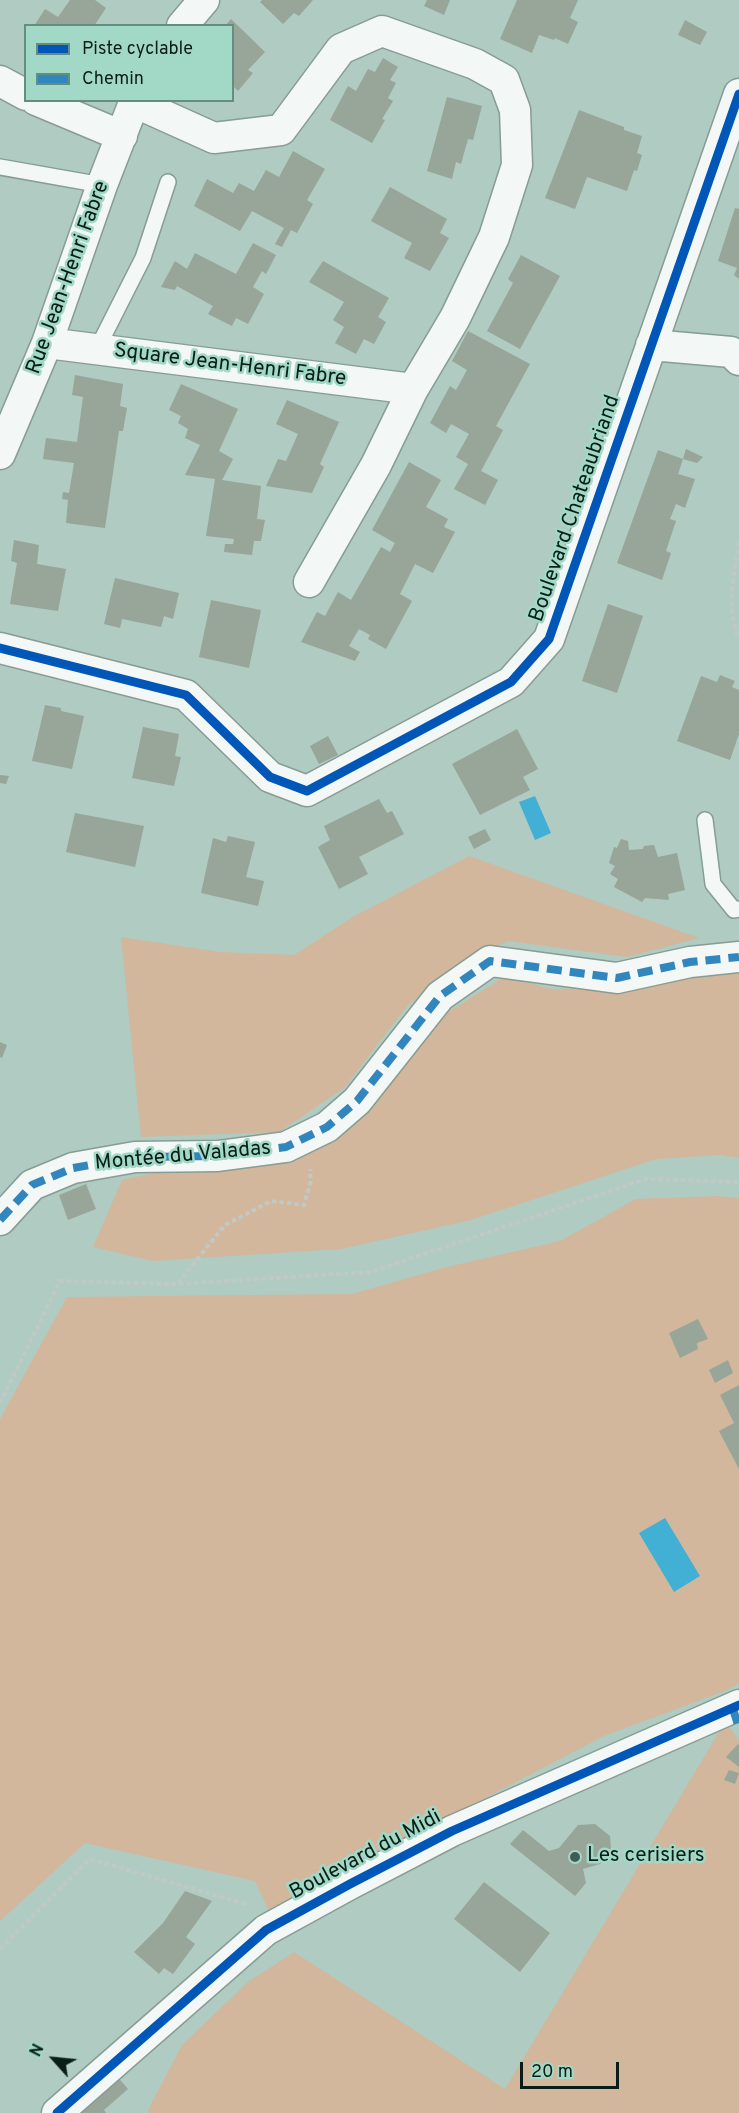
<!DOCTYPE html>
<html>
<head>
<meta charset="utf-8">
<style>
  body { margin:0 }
  #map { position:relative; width:739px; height:2113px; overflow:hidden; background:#afcbc2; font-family:Overpass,sans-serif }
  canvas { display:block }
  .legend { position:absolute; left:24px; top:24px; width:210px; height:78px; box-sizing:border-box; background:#a2d8c6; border:2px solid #658e80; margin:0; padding:8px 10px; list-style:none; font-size:18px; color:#091e18 }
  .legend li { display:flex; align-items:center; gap:12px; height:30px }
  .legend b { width:30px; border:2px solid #658e80 }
  .north { position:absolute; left:24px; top:2029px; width:60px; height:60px; -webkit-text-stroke:4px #a2d8c6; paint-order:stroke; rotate:297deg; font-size:16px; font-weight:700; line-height:24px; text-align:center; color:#091e18 }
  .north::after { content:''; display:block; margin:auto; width:21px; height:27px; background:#091e18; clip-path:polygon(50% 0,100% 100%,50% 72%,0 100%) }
  .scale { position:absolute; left:520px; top:2062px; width:99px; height:27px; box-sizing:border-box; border:3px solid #091e18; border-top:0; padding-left:8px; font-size:18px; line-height:21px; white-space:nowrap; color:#091e18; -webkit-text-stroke:4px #a2d8c6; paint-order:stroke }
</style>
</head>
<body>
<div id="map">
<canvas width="739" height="2113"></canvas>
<ul class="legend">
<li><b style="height:8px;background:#0057b8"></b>Piste cyclable</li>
<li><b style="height:8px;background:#3286be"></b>Chemin</li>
</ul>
<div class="north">N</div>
<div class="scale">20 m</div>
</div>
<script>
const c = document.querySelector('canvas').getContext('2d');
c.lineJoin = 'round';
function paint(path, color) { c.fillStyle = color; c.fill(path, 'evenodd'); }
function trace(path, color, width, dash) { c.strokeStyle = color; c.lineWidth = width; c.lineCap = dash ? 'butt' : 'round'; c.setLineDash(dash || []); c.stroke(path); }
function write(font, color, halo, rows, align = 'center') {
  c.font = font + ' Overpass,sans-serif'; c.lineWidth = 5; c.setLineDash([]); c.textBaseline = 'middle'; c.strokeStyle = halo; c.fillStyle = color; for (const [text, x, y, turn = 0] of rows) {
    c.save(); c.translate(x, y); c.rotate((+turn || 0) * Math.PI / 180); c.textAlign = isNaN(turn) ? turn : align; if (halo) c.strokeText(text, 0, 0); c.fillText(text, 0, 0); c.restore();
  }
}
paint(new Path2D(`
  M469,856L699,938L627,957L508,941L459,964L408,1005L344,1088L279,1132L141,1137L121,937L220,952L294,955L353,917Z
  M734,958L739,963V1158L721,1155L656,1159L471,1220L341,1249L153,1261L93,1247L122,1180L345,1133L404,1066L445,1014L504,977L553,989L647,987Z
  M717,1196L739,1198V1684L725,1691L604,1736L269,1911L255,1881L85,1843L0,1921V1419L67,1297L352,1294L443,1268L560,1241L636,1199Z
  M725,1722L739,1740V2113H149L148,2110L182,2045L248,1982L294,1952L505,2089Z`), '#d2b79c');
paint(new Path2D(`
  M535,796L551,833L535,840L519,802Z
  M665,1518L700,1576L674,1592L639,1533Z`), '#42b0d4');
paint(new Path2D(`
  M70,0H95L106,8L94,26H34L45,9L58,17Z
  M262,0H313L299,16L294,13L283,24L260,2Z
  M427,0H450L444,15L424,6Z
  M517,0H578L570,18L578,22L568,44L555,38L554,40L539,35L532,53L500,39Z
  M231,19L265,52L248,70L253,73L238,91L232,85V26H225Z
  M685,20L707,32L700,45L678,35Z
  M383,58L398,67L390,80L396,83L388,98L393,101L382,119L385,120L372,143L330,120L348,86L356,91L368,69L375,72Z
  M447,97L482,106L473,140L468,139L461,164L456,162L452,179L427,171Z
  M579,110L624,127V130L642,136L637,153L642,155L637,171L634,170L627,191L587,177L575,209L545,198Z
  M293,151L325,169L307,200L313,204L297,233L291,230L282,247L275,244L284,228L252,211L240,231L194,206L207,179L233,193L239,183L254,191L266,170L279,177Z
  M390,187L447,219L440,233L449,238L430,271L404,258L412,243L371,221Z
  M735,208L739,209V279L734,275L737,268L718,261Z
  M253,243L276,255L266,274L262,271L253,287L264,294L248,324L236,318L232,326L208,314L213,306L177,286L175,290L161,287L175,261L187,269L195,253L236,274Z
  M521,255L560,276L520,349L487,331L513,283L508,279Z
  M323,261L389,298L378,317L386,322L374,344L364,339L356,354L335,343L344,327L333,320L344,302L309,282Z
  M468,331L530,364L496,426L503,430L481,471L498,480L485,505L454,489L468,464L456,457L469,434L451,424L446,433L430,423L450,386L456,390L467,370L452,361Z
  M75,375L123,384L120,406L127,408L123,431H119L105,528L66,523L68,500L62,499L63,492L69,493L74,463L43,459L46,438L77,442L83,397L72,395Z
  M181,384L238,409L219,451L233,459L222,480L261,486L257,519L265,520L261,541H254L252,555L224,552L225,544H233L234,539L206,536L215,479L185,475L200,445L185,438L188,429L178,423L181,416L169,410Z
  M287,400L339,422L320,464L324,467L312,493L266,486L278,459L286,461L298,434L276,424Z
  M686,449L703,457L697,463L683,459Z
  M658,450L683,459L678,474L695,479L685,508L676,504L670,519L676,521L666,551L671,553L662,580L617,563Z
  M409,462L441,480L426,507L448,519L444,527L455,532L433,573L415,564L400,594L412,601L386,649L368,639L370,635L359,629L349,646L360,652L355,661L301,642L317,612L325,616L338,592L351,600L381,547L390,552L395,543L372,530Z
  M14,540L39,545L37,564L66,569L58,611L10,604L17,563L11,561Z
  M115,578L179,593L173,619L164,616L161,627L122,619L120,628L104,624Z
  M211,600L261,610L249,668L199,657Z
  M608,604L643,616L617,693L582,681Z
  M720,675L735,681L732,687L739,690V734L730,760L677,741L701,676L717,682Z
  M45,705L61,708V711L84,716L72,769L32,761Z
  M143,727L179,734L175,756L181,757L174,786L132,778Z
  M517,729L538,769L523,777L530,790L480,815L452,764Z
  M328,736L338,755L319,764L310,746Z
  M0,775L9,776L6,784L0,783Z
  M379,799L387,813L392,811L404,834L359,857L368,874L339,889L318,847L330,840L324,826Z
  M75,813L144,826L135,867L66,852Z
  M485,829L491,840L474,849L468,837Z
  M228,836L255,842L246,877L264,881L258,906L201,893L213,838L226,842Z
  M621,839L628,841L629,850L643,849L644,846L654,845L658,857L677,853L685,890L668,894L669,900L645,898L642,902L614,887L618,879L610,874L615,866L609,863L614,847L617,848Z
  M0,1042L7,1045L2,1058L0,1057Z
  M86,1184L96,1209L68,1220L59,1195Z
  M698,1319L708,1339L697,1343L698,1349L680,1358L669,1333Z
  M728,1360L733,1373L715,1383L709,1370Z
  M739,1385V1469L719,1431L734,1423L720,1395Z
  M738,1744L739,1745V1767L726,1757Z
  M729,1770L739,1773L735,1784L724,1780Z
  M595,1824L610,1836L611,1849L600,1864L583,1869L586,1883L575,1896L510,1844L523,1830L549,1851L559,1848L578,1825Z
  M484,1882L550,1933L520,1972L454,1919Z
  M185,1891L212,1901L186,1937L195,1944L173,1974L164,1968L159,1974L134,1952L163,1923Z
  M115,2074L128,2089L104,2110L106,2113H73Z`), '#98a599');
const lane = new Path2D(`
  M0,167L102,185
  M97,349L143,258L168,182
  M705,820L713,884L734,910L739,909`);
const street = new Path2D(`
  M182,26L204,0
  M0,81L26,95
  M36,100L122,136
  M134,102L214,138L281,130L341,49L382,31L475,64L504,80L515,110L517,165L494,237L455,318L413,389L376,465L309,582
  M47,343L413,389
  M651,345L731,352L739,360
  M0,454L47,343L102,185L135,100
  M0,648L186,695L270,777L307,791L511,682L549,639L739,94
  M0,1220L32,1185L73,1168L135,1157L218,1156L286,1147L327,1127L357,1101L440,996L490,961L617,978L690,962L739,957
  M57,2113L266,1930L350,1884L452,1831L739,1705`);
trace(lane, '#869c95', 18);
trace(street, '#869c95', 33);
trace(new Path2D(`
  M739,542C735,572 725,610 739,638
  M178,1283L225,1225L271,1201L304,1205L311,1181L310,1169
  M0,1403L60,1281L177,1284L371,1272L646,1179L739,1182
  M0,1949L90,1859L249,1905`), '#c1c9c6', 4, [4.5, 3]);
trace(lane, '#f3f7f6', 15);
trace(street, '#f3f7f6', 30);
trace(new Path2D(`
  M0,1220L32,1185L73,1168L135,1157L218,1156L286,1147L327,1127L357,1101L440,996L490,961L617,978L690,962L739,957
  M733,1709L739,1728`), '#3286be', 8, [15, 8]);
trace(new Path2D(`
  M0,648L186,695L270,777L307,791L511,682L549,639L739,94
  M57,2113L266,1930L350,1884L452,1831L739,1705`), '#0057b8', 9);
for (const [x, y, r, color] of [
  [575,1857,6,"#435b54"]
]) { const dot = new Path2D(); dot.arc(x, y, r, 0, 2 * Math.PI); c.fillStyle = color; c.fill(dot); trace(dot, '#a2d8c6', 2); }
write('21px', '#091e18', '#a2d8c6', [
  ["Rue Jean-Henri Fabre",69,278,-70],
  ["Square Jean-Henri Fabre",230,366,7],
  ["Boulevard Chateaubriand",576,509,-71],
  ["Montée du Valadas",183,1157,-5],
  ["Boulevard du Midi",366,1856,-28]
]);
write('21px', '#091e18', '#a2d8c6', [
  ["Les cerisiers",587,1857]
], 'left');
</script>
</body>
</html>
